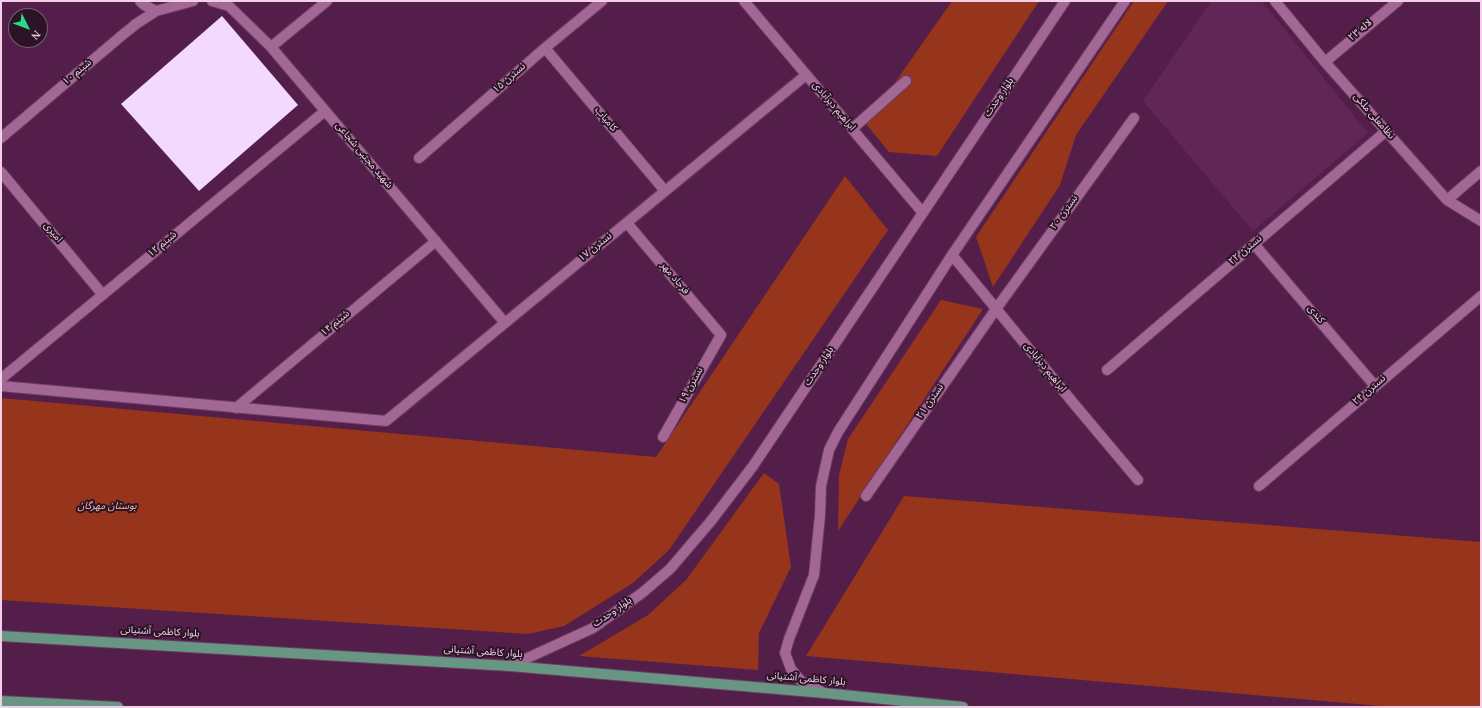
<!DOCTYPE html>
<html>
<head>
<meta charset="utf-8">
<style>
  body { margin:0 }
  #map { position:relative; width:1482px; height:708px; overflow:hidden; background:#531e49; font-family:Georgia,serif }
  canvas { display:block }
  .frame { position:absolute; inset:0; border:2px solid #f1d0e8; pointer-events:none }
  .north { position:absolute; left:8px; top:8px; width:40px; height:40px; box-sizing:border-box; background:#2b1426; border:1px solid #7a5f74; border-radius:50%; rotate:132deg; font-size:11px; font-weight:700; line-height:16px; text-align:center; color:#f1d0e8 }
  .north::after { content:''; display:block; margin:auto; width:14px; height:18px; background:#2bd884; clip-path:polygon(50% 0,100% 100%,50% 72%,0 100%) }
</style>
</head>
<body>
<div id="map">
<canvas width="1482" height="708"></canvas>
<div class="frame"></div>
<div class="north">N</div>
</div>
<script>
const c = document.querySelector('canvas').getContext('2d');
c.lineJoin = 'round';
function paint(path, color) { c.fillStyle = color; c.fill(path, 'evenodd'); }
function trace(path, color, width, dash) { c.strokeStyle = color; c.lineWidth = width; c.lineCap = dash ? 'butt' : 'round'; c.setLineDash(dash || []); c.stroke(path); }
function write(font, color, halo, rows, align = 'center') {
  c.font = font + ' Georgia,"Noto Sans Arabic",serif'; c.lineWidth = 4; c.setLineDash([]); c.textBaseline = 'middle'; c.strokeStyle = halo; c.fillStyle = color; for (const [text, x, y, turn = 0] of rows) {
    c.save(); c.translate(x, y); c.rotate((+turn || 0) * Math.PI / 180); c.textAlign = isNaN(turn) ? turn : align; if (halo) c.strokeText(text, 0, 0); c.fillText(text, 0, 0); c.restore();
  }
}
paint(new Path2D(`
  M1211,1H1262L1368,133L1253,231L1143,101Z`), '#612655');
paint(new Path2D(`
  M952,1H1039L937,156L889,152L866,124Z
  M1134,1H1168L1076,135L1060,185L993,287L976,237Z
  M845,176L888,230L669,550L633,583L564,626L528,634L1,600V398L656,457Z
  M941,300L983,309L838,531L839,475L848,439Z
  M764,473L779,484L791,567L759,633L758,670L579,656L648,615L686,580Z
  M904,496L1481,542V707H1392L806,656Z`), '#96351b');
paint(new Path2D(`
  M222,16L298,105L199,191L121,104Z`), '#f3d9fd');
const minor = new Path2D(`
  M140,1L144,5L156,11L193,1
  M212,1L229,6L271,47L505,323
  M744,1L923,213
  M1275,1L1325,62L1447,200L1481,221
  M271,47L327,1
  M545,48L665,191
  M1325,62L1398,1
  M852,129L906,81
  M1,138L120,37L136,24L156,11
  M419,158L545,48L602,1
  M1,172L103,295
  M1447,200L1481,171
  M627,223L721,335L663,437
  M1254,244L1375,386
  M952,255L1075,405L1138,480
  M1107,370L1385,132
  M1,379L325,111
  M1,386L386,421L806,75
  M236,408L436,241
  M1259,486L1481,296
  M866,496L996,309L1134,118
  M510,666L593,628L642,593L670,569L711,521L753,466L1065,1
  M824,693L801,681L791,669L785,653L789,639L814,575L820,515L821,486L829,450L838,432L952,255L1125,1`);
const major = new Path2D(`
  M1,636L510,666L824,693L963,707
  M1,701L118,707`);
trace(minor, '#6a3c62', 12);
trace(major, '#6a3c62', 12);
trace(minor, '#a26794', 10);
trace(major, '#679682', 10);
write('10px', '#f1d0e8', '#2b1426', [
  ["لاله ۲۳",1361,31,-40],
  ["شبنم ۱۰",78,73,-40],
  ["نسترن ۱۵",510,79,-41],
  ["بلوار وحدت",1000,98,-56],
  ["ابراهیم دیزآبادی",833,107,50],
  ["نظامعلی ملکی",1373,117,49],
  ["کامیاب",605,120,50],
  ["شهید مجتبی شجاعی",363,156,50],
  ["نسترن ۲۰",1065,213,-54],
  ["امیری",52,233,50],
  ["شبنم ۱۲",163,245,-40],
  ["نسترن ۱۷",596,248,-39],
  ["نسترن ۲۲",1246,251,-40],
  ["فرجاد مهر",674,279,50],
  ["کندی",1315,315,50],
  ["شبنم ۱۴",336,324,-40],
  ["بلوار وحدت",820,367,-56],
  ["ابراهیم دیزآبادی",1044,368,51],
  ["نسترن ۱۹",692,386,-61],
  ["نسترن ۲۴",1370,391,-41],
  ["نسترن ۲۱",931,402,-55],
  ["بلوار وحدت",613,613,-35],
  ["بلوار کاظمی آشتیانی",160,633,3],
  ["بلوار کاظمی آشتیانی",483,653,4],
  ["بلوار کاظمی آشتیانی",806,680,5]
]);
write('italic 10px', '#f2bbac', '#2b1426', [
  ["بوستان مهرگان",107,507]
]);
</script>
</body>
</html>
